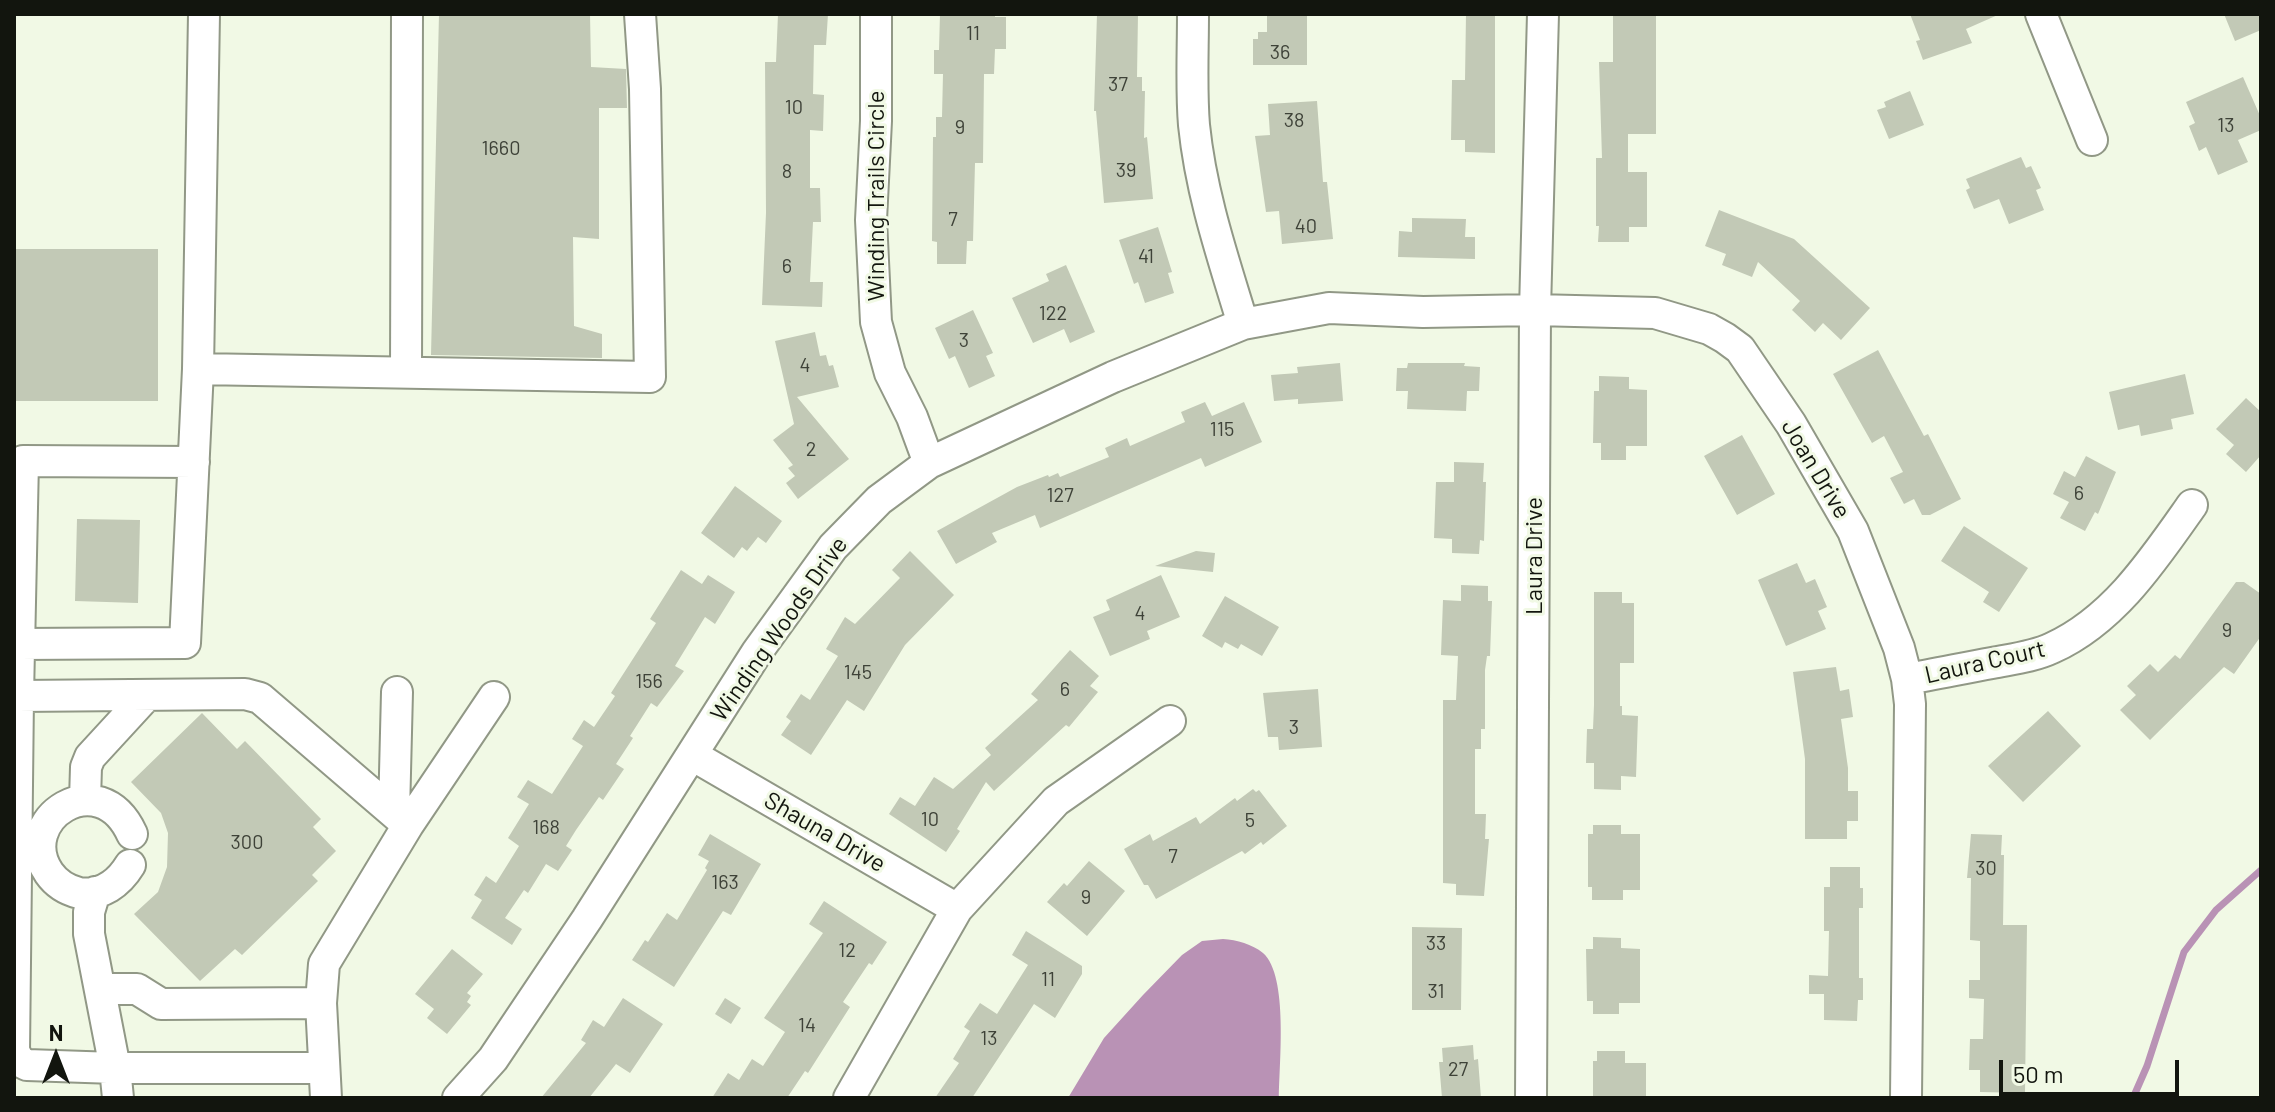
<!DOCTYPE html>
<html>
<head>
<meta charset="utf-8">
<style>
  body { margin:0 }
  #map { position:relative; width:2275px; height:1112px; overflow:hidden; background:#f1f9e5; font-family:Barlow,sans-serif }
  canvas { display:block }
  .frame { position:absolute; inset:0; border:16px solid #12150e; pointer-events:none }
  .north { position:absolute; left:16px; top:1016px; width:80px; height:80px; -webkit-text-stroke:6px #f1f9e5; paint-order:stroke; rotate:0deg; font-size:22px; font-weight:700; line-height:32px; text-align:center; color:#12150e }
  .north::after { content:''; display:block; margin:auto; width:28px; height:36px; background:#12150e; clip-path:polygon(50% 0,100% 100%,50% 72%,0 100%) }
  .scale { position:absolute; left:1999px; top:1060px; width:180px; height:36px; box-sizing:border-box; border:4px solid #12150e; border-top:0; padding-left:10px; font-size:24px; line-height:28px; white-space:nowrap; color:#12150e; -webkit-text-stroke:6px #f1f9e5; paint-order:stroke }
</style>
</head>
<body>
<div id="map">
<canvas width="2275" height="1112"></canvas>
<div class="frame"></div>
<div class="north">N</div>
<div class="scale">50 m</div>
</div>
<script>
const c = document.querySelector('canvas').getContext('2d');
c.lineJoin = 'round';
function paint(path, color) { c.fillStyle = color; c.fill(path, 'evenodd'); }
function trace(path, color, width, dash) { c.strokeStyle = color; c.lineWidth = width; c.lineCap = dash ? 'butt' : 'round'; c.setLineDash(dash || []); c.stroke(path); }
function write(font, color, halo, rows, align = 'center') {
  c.font = font + ' Barlow,sans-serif'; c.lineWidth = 6; c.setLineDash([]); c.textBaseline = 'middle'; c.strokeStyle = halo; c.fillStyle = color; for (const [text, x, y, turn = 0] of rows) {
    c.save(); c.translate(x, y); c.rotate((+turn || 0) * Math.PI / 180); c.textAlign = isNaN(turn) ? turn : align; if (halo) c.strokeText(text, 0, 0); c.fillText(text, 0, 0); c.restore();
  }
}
paint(new Path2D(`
  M1223,939C1237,940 1252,944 1263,953C1289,976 1279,1065 1279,1098H1068L1104,1038L1143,995L1182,955L1202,941Z`), '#b992b5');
trace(new Path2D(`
  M2133,1098L2147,1066L2184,952L2216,910L2261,870`), '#b992b5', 7);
paint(new Path2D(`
  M439,14H590L591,67L626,69L627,108H599V239L573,237L574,326L602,334V358L431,355Z
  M778,14H828L826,45H814L813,94L824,95L823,131L810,130V188H820L821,222H813L810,282H823L822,307L762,305L766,213L765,62H776Z
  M940,14H995V17H1006V49H995L994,74H984L983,163H975L973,241H967L966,264H937V242L932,241L933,137H936V117H942L943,74H934V50H939Z
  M1097,14H1138L1137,77H1142V91H1145L1144,138L1147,137L1153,199L1104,203L1096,111H1094Z
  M1267,14H1307V65H1253V39H1258V32H1267Z
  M1466,14H1495V153L1465,152V140H1451L1452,80H1465Z
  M1613,14H1656V134H1628V172H1647V227H1629V242H1598L1599,226H1596V158H1602L1599,62H1613Z
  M1910,14H2000L1966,29L1972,43L1923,60L1916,41L1920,40Z
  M2224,14H2261V30L2235,41Z
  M2243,77L2261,118V130L2238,140L2248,162L2218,175L2206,147L2199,151L2189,126L2195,123L2186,102Z
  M1910,91L1924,125L1889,139L1877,110L1886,107L1884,102Z
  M1317,101L1323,182H1327L1333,239L1282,244L1279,211L1266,212L1255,136L1270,135L1268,104Z
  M2021,157L2026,168L2031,166L2041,188L2036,190L2044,210L2009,224L1999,199L1974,209L1966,190L1970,188L1966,179Z
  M1719,210L1794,239L1870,308L1841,340L1823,323L1815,332L1792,310L1800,301L1758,262L1752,277L1722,265L1726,254L1705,246Z
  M1412,218L1466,219L1465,237H1475V259L1398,257L1399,231L1412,232Z
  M1158,227L1172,272L1168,273L1174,293L1145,303L1138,282L1134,284L1119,240Z
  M14,249H158V401H14Z
  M1066,265L1095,332L1070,343L1064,329L1033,343L1012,298L1049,281L1046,274Z
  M973,310L993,353L986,356L995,376L969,388L955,356L949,359L935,328Z
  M815,332L820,356L826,355L829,366L833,365L839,387L797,397L849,459L798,499L786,483L795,476L788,468L793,465L773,440L794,424L775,341Z
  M1878,350L1924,436L1928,434L1961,499L1930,515H1922L1914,499L1904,504L1890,478L1903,472L1884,436L1872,443L1833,374Z
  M1340,363L1343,401L1298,404V399L1274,401L1271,375L1298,373L1297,367Z
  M1408,363H1465L1464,366L1480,367L1479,391H1467L1466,411L1407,409L1408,391H1396L1397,368H1407Z
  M2185,374L2194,414L2171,419L2173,429L2141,436L2139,425L2118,430L2109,392Z
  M1599,376L1629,377V389L1647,390V446H1626V460H1601V443H1593L1594,391H1599Z
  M2246,398L2261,412V455L2246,472L2226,454L2234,445L2216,429Z
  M1205,402L1212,416L1244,402L1262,442L1205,467L1201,458L1040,528L1035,515L992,533L997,542L956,564L937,531L1017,487L1048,475L1049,477L1058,473L1060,477L1109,457L1105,448L1127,438L1130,446L1185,422L1181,412Z
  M1742,435L1775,494L1737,515L1704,456Z
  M2086,456L2116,472L2098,514L2095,512L2085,531L2060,518L2069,502L2053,494L2064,471L2075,477Z
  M1454,462L1484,463L1483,482H1486L1484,541L1480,540L1479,554L1452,553V539L1434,538L1436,482H1454Z
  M735,486L782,521L766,543L758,537L747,551L742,547L734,558L701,533Z
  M77,519L140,520L138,603L75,601Z
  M1964,526L2028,568L1999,612L1983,602L1989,592L1941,561Z
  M910,551L954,595L905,645L864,711L847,700L811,755L781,735L791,721L786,717L801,694L810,700L838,656L826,649L845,617L855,624L900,578L892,570Z
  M1196,551L1215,553L1213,572L1155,566Z
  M1797,563L1806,583L1815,579L1827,607L1818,611L1826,629L1786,646L1758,580Z
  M681,570L702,584L708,575L735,592L715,624L705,617L675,666L684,671L657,707L651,703L630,736L633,738L616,764L624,769L603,800L599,797L576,830L566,846L572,850L558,871L546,864L528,893L524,890L505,918L522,929L512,945L471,918L482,900L474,895L486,876L496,883L519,846L508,838L529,804L517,797L528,780L552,794L583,746L572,739L584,720L594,727L615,696L611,693L656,623L650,619Z
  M1161,575L1180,617L1147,631L1150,639L1110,656L1093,617L1110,610L1106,600Z
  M2236,582H2244L2261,594V636L2234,674L2224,667L2150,740L2120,710L2136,695L2127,686L2150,664L2158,672L2175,655L2180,659Z
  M1461,585L1488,586V601H1492L1490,656H1487L1485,670V729H1481V749H1475V814H1486L1485,839H1489L1484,896L1456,895V884L1443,883V700H1456L1458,656L1441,655L1443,600L1461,601Z
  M1594,592H1622V603H1634V663H1620V706H1622V715L1638,716L1636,777L1621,776V790L1594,789V763H1586L1587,729H1593L1594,705Z
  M1225,596L1279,627L1262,656L1241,644L1238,649L1225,642L1222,648L1202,636Z
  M1070,650L1099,676L1090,686L1098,692L1069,727L1066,725L994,791L986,782L957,829L960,831L946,852L889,814L900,797L915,806L934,777L953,789L991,755L985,748L1038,700L1031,694Z
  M1836,667L1840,691L1849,689L1853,717L1841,719L1848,768V791H1858V821H1847V839H1805V759L1793,672Z
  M1318,689L1322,747L1279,750L1278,737H1268L1263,693Z
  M2048,711L2081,746L2023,802L1988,766Z
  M202,713L237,749L245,741L321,819L313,827L336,851L312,875L318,881L242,955L235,949L200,981L134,914L158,892L167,867L168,833L161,813L131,782Z
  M1253,789L1256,792L1259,790L1287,826L1263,845L1261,842L1245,854L1242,851L1156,899L1148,885H1144L1124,849L1150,834L1153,841L1196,817L1200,824L1235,798L1237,801Z
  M1593,825H1621V834H1640V890H1623V900H1592V887H1588V834H1593Z
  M710,834L761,864L731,915L723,911L674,987L632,960L645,940L648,942L667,913L677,920L707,870L705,868L709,861L698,855Z
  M1971,834L2002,835L2001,855H2004L2003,925H2027L2025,1093L1980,1092V1070H1969L1970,1039H1983L1984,999L1969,998V980H1980V941L1970,940L1971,878H1967Z
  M1089,861L1125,891L1087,936L1047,902L1064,883L1067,886Z
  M1830,867H1860V888H1863V908H1859V978H1863V1000H1858L1857,1021L1824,1020V994H1809V975L1828,976L1829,931H1824V887H1830Z
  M824,901L887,942L872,965L869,963L843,1002L850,1007L808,1073L805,1071L787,1098H712L728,1073L739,1080L752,1059L763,1066L785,1032L764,1018L823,933L809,924Z
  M1412,927L1462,928L1461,1010H1412Z
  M1026,931L1082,966V974L1055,1018L1034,1004L972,1098H935L959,1063L953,1059L970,1031L964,1027L980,1003L997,1014L1028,965L1012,955Z
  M1593,937L1621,938V948L1640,949V1003H1619V1014H1593V1001H1587L1586,949H1593Z
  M452,949L483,974L467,993L471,996L467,1002L471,1005L447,1034L427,1018L434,1009L415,994Z
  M623,998L663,1024L630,1073L616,1064L589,1098H541L586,1043L581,1040L593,1020L604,1027Z
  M725,998L741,1008L731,1024L715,1014Z
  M1473,1045L1474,1060L1478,1059L1481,1098H1442L1439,1062H1443L1442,1048Z
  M1597,1051H1625V1063H1646V1098H1593V1061H1597Z`), '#c2c9b6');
const minor = new Path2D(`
  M204,14L198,369L650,377L645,89L640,14
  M876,14V121L871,220L876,322L890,373L912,417L929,463
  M1193,14C1193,51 1191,89 1194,125C1201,194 1223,258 1243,324
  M2041,14L2092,140
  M406,372L407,14
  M19,644L185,643L198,369
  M1907,679C1936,674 1964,668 1992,663C2012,659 2033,657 2052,648C2114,620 2154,559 2192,505
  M18,696L23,461L194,462
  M692,755L957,909
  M85,800L86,767L90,757L147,695
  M394,813L397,692
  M408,825L494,697
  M130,865C119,883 102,896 79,893C67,890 56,883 49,873C13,820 99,762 132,834
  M95,892L89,912V934L115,1068H323
  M100,989H137L161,1004L321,1003
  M118,1098L115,1068L27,1065L19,1061L14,1051L18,696L245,694L260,698L408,825L324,964L321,1003L326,1098
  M458,1098L493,1059L587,919L757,652L833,547L879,500L929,463L1113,377L1243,324L1329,308L1423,312L1535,310L1655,313L1709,329L1725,338L1740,349L1791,424L1853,531L1899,648L1907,679L1910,704L1906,1098
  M849,1098L957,909L1056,801L1170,721
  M1531,1098L1535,310L1543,14`);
trace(minor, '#919886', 34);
trace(minor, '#fff', 30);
write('20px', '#3e4238', null, [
  ["11",973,33],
  ["36",1280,52],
  ["37",1118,84],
  ["10",794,107],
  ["38",1294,120],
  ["13",2226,125],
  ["9",960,127],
  ["1660",501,148],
  ["39",1126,170],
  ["8",787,171],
  ["7",953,219],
  ["40",1306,226],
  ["41",1146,256],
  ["6",787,266],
  ["122",1053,313],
  ["3",964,340],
  ["4",805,365],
  ["115",1222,429],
  ["2",811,449],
  ["6",2079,493],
  ["127",1060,495],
  ["4",1140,613],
  ["9",2227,630],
  ["145",858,672],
  ["156",649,681],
  ["6",1065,689],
  ["3",1294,727],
  ["10",930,819],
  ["5",1250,820],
  ["168",546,827],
  ["300",247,842],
  ["7",1173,856],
  ["30",1986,868],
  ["163",725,882],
  ["9",1086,897],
  ["33",1436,943],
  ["12",847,950],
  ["11",1048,979],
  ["31",1436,991],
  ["14",807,1025],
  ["13",989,1038],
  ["27",1458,1069]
]);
write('24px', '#12150e', '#f1f9e5', [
  ["Winding Trails Circle",876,196,-90],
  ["Joan Drive",1816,469,59],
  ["Laura Drive",1534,556,-90],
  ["Winding Woods Drive",779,629,-55],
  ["Laura Court",1985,662,-13],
  ["Shauna Drive",825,832,30]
]);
</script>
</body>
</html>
